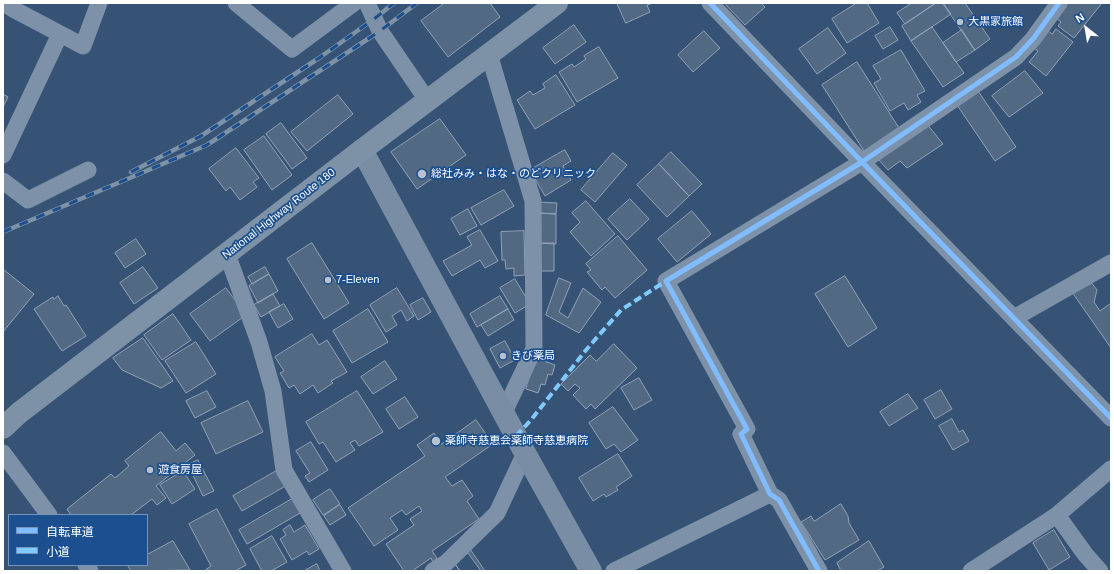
<!DOCTYPE html>
<html>
<head>
<meta charset="utf-8">
<style>
  body { margin:0 }
  #map { position:relative; width:1114px; height:574px; overflow:hidden; background:#365274; font-family:Arial,"Noto Sans JP",sans-serif }
  canvas { display:block }
  .frame { position:absolute; inset:0; border:4px solid #fff; pointer-events:none }
  .legend { position:absolute; left:8px; top:514px; width:140px; height:52px; box-sizing:border-box; background:#1b4f8f; border:1px solid #7695bc; margin:0; padding:5px 7px; list-style:none; font-size:12px; color:#fff }
  .legend li { display:flex; align-items:center; gap:8px; height:20px }
  .legend b { width:20px; border:1px solid #7695bc }
  .north { position:absolute; left:1066px; top:8px; width:40px; height:40px; -webkit-text-stroke:3px #1b4f8f; paint-order:stroke; rotate:329deg; font-size:11px; font-weight:700; line-height:16px; text-align:center; color:#fff }
  .north::after { content:''; display:block; margin:auto; width:14px; height:18px; background:#fff; clip-path:polygon(50% 0,100% 100%,50% 72%,0 100%) }
</style>
</head>
<body>
<div id="map">
<canvas width="1114" height="574"></canvas>
<div class="frame"></div>
<ul class="legend">
<li><b style="height:5px;background:#80bcff"></b>自転車道</li>
<li><b style="height:5px;background:#80caff"></b>小道</li>
</ul>
<div class="north">N</div>
</div>
<script>
const c = document.querySelector('canvas').getContext('2d');
c.lineJoin = 'round';
function paint(path, color) { c.fillStyle = color; c.fill(path, 'evenodd'); }
function trace(path, color, width, dash) { c.strokeStyle = color; c.lineWidth = width; c.lineCap = dash ? 'butt' : 'round'; c.setLineDash(dash || []); c.stroke(path); }
function write(font, color, halo, rows, align = 'center') {
  c.font = font + ' Arial,"Noto Sans JP",sans-serif'; c.lineWidth = 3.5; c.setLineDash([]); c.textBaseline = 'middle'; c.strokeStyle = halo; c.fillStyle = color; for (const [text, x, y, turn = 0] of rows) {
    c.save(); c.translate(x, y); c.rotate((+turn || 0) * Math.PI / 180); c.textAlign = isNaN(turn) ? turn : align; if (halo) c.strokeText(text, 0, 0); c.fillText(text, 0, 0); c.restore();
  }
}
const building = new Path2D(`
  M445,3H490L500,17L448,57L421,21Z
  M617,3H653L647,5L650,12L626,23Z
  M728,3H761L765,7L745,25L726,5Z
  M857,3H867L879,23L847,43L832,19Z
  M912,3H936L905,24L897,13Z
  M936,3H943L951,14L911,41L902,26Z
  M943,3H965L990,39L975,50Z
  M1068,3H1102L1074,38L1058,26L1061,22L1056,18Z
  M574,25L586,42L555,64L543,48Z
  M890,27L898,40L883,49L875,36Z
  M932,27L964,73L943,87L911,41Z
  M828,28L846,53L817,74L799,49Z
  M1056,29L1073,42L1046,76L1029,62L1038,51L1034,48L1048,31L1052,34Z
  M962,30L975,50L956,62L943,43Z
  M704,31L720,48L693,72L678,55Z
  M599,47L618,78L577,102L559,72L572,64L574,67L586,59L584,56Z
  M901,50L925,91L917,95L921,102L908,110L904,103L890,111L874,83L881,79L873,66Z
  M857,62L899,128L864,151L822,85Z
  M1025,71L1043,93L1009,117L992,96Z
  M556,75L575,105L535,129L517,100L530,91L533,95L545,88L543,84Z
  M978,91L1016,147L995,161L957,105Z
  M3,94L8,97L3,107Z
  M338,95L353,114L307,151L291,132Z
  M440,119L466,155L417,189L391,152Z
  M281,123L307,158L292,169L266,134Z
  M927,124L943,144L907,168L900,161L888,170L878,159Z
  M264,136L292,175L272,190L244,150Z
  M236,148L259,178L253,182L257,187L240,200L230,187L226,191L209,169Z
  M565,150L571,161L563,166L571,180L545,196L530,170Z
  M671,152L702,184L689,196L659,164Z
  M613,153L627,165L595,202L581,190Z
  M659,164L689,196L667,217L637,185Z
  M504,190L514,206L481,225L471,208Z
  M630,199L649,219L627,240L608,219Z
  M586,201L615,234L591,256L570,232L580,222L572,213Z
  M538,202L557,203L556,214L538,213Z
  M468,209L477,226L460,235L451,219Z
  M692,211L711,234L677,262L658,239Z
  M538,213L556,214V244L537,243Z
  M480,230L498,261L485,268L480,260L452,276L443,261L472,245L467,237Z
  M524,231L525,275L514,276V268L506,269L505,260H502L501,232Z
  M618,236L647,270L615,298L605,287L602,290L587,272L591,270L586,264Z
  M136,239L146,254L125,268L115,253Z
  M312,243L349,303L324,319L287,259Z
  M537,243H554V271H538Z
  M143,267L158,288L134,304L120,283Z
  M265,267L269,274L252,284L248,277Z
  M3,269L34,294L3,332Z
  M269,274L278,291L258,303L249,286Z
  M845,276L877,328L848,347L815,294Z
  M559,278L571,283L559,312L568,318L583,288L601,302L579,333L546,315Z
  M515,279L530,304L515,313L500,288Z
  M1090,281L1097,290L1094,302L1100,311L1111,303V348L1072,292Z
  M226,288L246,315L210,341L190,314Z
  M397,288L414,316L407,321L401,310L392,316L397,325L386,332L370,305Z
  M273,294L280,306L261,317L254,305Z
  M58,296L64,306L66,305L86,336L62,351L34,309L53,297L54,299Z
  M500,296L508,309L477,327L470,314Z
  M423,298L431,312L418,320L410,305Z
  M284,304L293,319L278,328L269,312Z
  M368,309L388,342L352,363L333,331Z
  M508,309L514,320L488,336L481,325Z
  M173,314L191,340L162,360L144,335Z
  M312,334L319,345L327,340L347,372L331,381L333,383L318,393L313,385L300,394L294,385L289,388L280,373L284,371L275,357Z
  M143,338L173,381L161,388L122,370L113,358Z
  M505,341L515,360L500,368L490,349Z
  M196,342L216,374L186,393L165,361Z
  M614,344L637,368L595,409L591,404L586,409L573,395L580,388L575,384L568,391L561,384L590,355L596,361Z
  M536,358L555,365L552,375L548,374L545,385L541,384L538,393L526,389Z
  M385,361L397,379L373,394L361,377Z
  M639,378L652,400L634,410L621,388Z
  M941,390L952,409L935,419L924,400Z
  M207,391L216,407L195,418L186,401Z
  M357,391L383,432L359,446L355,440L350,443L355,450L336,462L323,442L319,444L306,422Z
  M908,394L918,408L889,426L880,412Z
  M405,397L418,417L399,429L386,409Z
  M248,401L263,432L216,454L201,423Z
  M613,407L638,440L621,452L614,444L606,449L589,423Z
  M952,419L959,432L963,430L969,441L953,450L939,426Z
  M476,420L493,444L445,477L452,486L462,480L473,496L467,501L479,519L432,551L437,558L433,562L431,558L412,571H404L386,544L414,525L410,519L422,511L419,506L406,515L402,510L390,518L398,530L374,546L348,508L425,456L417,445L434,433L441,444Z
  M161,432L176,451L185,443L195,455L156,486L166,498L157,505L152,499L131,515H71L67,509L111,474L115,478L129,466L125,461Z
  M311,442L328,470L309,482L305,476L310,473L296,451Z
  M618,454L632,476L616,487L618,490L606,497L604,494L593,501L579,478Z
  M198,460L214,491L203,496L188,465Z
  M280,469L289,484L242,511L233,496Z
  M183,471L195,489L172,504L160,485Z
  M330,489L340,504L323,515L313,500Z
  M292,499L300,513L247,544L239,530Z
  M841,504L848,516L849,523L859,540L825,560L801,522L811,516L814,521Z
  M340,505L346,515L330,525L324,516Z
  M217,509L246,565L235,571H204L211,566L189,524Z
  M290,525L294,532L305,525L319,549L309,555L307,551L292,560L280,539L286,535L283,530Z
  M1054,530L1070,557L1049,570L1033,543Z
  M272,536L287,562L271,571H262L250,549Z
  M173,541L190,570L131,571L128,566L130,565H147V555Z
  M869,541L884,567L877,571H841L837,563Z
  M470,549L485,571H460L453,561Z
  M468,553L481,571H460L454,563Z
  M317,564L320,571H304Z`);
paint(building, '#526984');
trace(building, '#92a2b6', 1);
trace(new Path2D(`
  M4,3L13,9L83,46L99,3
  M236,3L292,49L354,3
  M367,3L380,31L427,100
  M710,3L862,162L1111,418
  M489,54L533,201L534,349L504,412
  M3,155L60,34
  M3,181L28,200L88,170
  M227,254L259,342L273,391L284,470L343,571
  M1014,318L1111,263
  M3,453L49,515
  M1057,515L1085,554L1100,571
  M86,565L90,571
  M433,571L446,563L497,513L525,453
  M614,571L770,494
  M819,571L779,500L770,494L741,434L747,429L666,281L862,162L1016,57L1033,39L1059,3
  M971,571L1057,515L1111,469`), '#7d92a8', 17);
trace(new Path2D(`
  M362,150L525,453L591,571`), '#798da4', 22);
trace(new Path2D(`
  M3,428L19,413L362,150L557,3`), '#7e92a7', 22);
const rail = new Path2D(`
  M131,172L201,136L319,58L374,19L394,3
  M3,232L207,145L380,31L417,3`);
trace(rail, '#7e92a7', 4.5);
trace(rail, '#1b4f8f', 3, [9]);
trace(new Path2D(`
  M516,436L531,420L586,350L621,310L666,281`), '#80caff', 4, [8, 4]);
trace(new Path2D(`
  M710,3L862,162L1111,418
  M819,571L779,500L770,494L741,434L747,429L666,281L862,162L1016,57L1033,39L1059,3`), '#80bcff', 5);
for (const [x, y, r, color] of [
  [960,22,4,"#b9c2ce"],
  [422,174,5,"#b9c2ce"],
  [328,280,4,"#b9c2ce"],
  [503,356,4,"#b9c2ce"],
  [436,441,5,"#b9c2ce"],
  [150,470,4,"#b9c2ce"]
]) { const dot = new Path2D(); dot.arc(x, y, r, 0, 2 * Math.PI); c.fillStyle = color; c.fill(dot); trace(dot, '#1b4f8f', 1.5); }
write('11px', '#fff', '#1b4f8f', [
  ["大黒家旅館",968,22],
  ["総社みみ・はな・のどクリニック",431,174],
  ["7-Eleven",336,280],
  ["きび薬局",511,356],
  ["薬師寺慈恵会薬師寺慈恵病院",445,441],
  ["遊食房屋",158,470]
], 'left');
write('11px', '#fff', '#1b4f8f', [
  ["National Highway Route 180",279,214,-38]
]);
</script>
</body>
</html>
